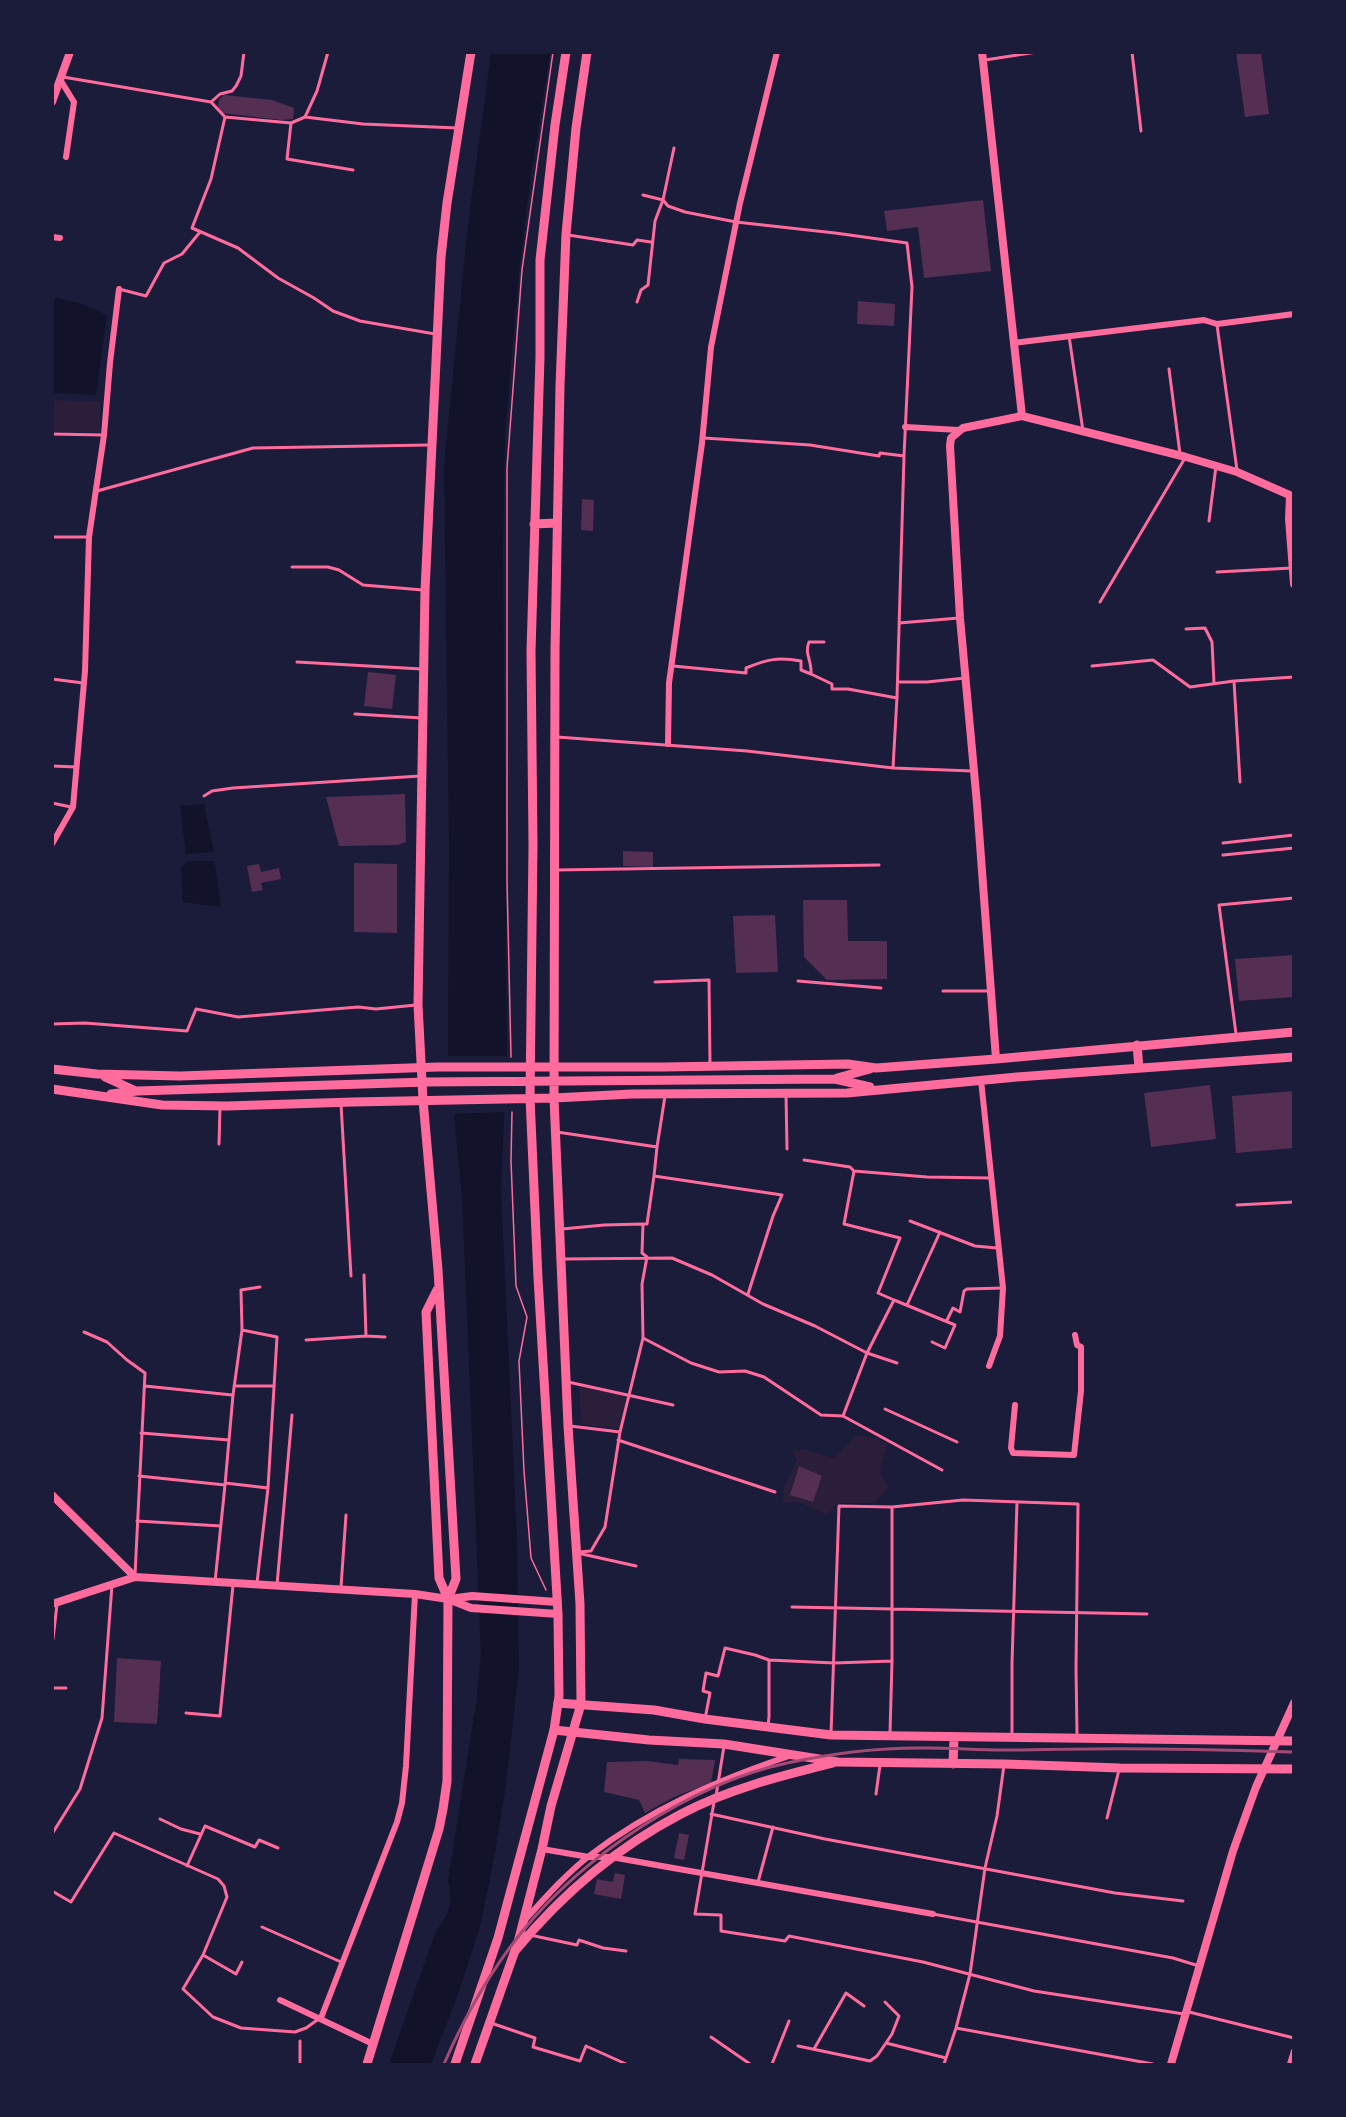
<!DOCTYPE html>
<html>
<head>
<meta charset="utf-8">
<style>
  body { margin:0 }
  #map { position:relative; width:1346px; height:2117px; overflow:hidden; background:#1b1b3a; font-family:"Noto Sans",sans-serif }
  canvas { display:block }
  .frame { position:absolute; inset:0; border:54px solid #1b1b3a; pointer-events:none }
</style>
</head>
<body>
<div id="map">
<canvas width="1346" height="2117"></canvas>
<div class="frame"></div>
</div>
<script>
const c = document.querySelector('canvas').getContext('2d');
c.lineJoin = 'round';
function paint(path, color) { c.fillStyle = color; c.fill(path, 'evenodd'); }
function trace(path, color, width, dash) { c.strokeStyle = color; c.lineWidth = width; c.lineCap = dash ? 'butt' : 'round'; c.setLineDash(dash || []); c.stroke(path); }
paint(new Path2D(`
  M53,400L100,402V433L53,432Z
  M579,1386L630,1394L623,1429L581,1424Z
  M856,1435L879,1439L888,1444C883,1459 874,1473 889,1486L875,1503H838L827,1515L801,1503L783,1502L784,1488L797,1460L792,1451L802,1449L834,1458ZM799,1466L822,1477L812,1502L790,1495Z`), '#2a1e3b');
paint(new Path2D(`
  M491,53H550L531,175L519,272L505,435L503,549L507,1047L501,1191L517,1539L519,1670L506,1784L495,1853L481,1923L458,1994L431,2064H389L436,1931C450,1915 453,1900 448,1880L476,1704L481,1655L462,1198L448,1052L449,846L444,465L468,224Z
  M52,297L80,303L107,315L96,395L53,393Z
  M204,804L214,852L186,854L180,806Z
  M187,861H213L215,864L221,907L183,902L181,867Z`), '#12122b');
paint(new Path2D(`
  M446,1056H508L507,1112L451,1114Z`), '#1b1b3a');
paint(new Path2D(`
  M1236,52H1261L1269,114L1245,117Z
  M224,95L272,100L294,108L293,119L281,120L222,113L218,107L219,100Z
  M983,200L991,271L924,278L918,227L887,231L884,211Z
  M858,301L895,304L894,326L857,324Z
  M582,499L594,500L593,531L581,530Z
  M368,672L396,675L392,709L364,706Z
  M405,794L406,842L398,845L339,846L326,797Z
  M623,851L653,852V867L623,866Z
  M354,863L397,864V933L354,932Z
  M259,864L261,872L279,868L281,879L261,883L263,890L252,892L247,866Z
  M803,900H847L848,941H887V979L827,980L804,957Z
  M775,915L778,972L736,973L733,916Z
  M1294,955V997L1239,1001L1235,959Z
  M1210,1085L1216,1139L1151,1147L1144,1093Z
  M1294,1091V1148L1236,1153L1232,1096Z
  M799,1466L822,1476L813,1502L790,1495Z
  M117,1658L161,1661L157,1724L114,1722Z
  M679,1759L715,1760L711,1783L674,1797L645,1813L639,1800L604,1792L607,1762L647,1761L678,1765Z
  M679,1833L689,1835L684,1860L674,1858Z
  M615,1873L625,1875L621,1899L594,1894L597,1879L613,1882Z`), '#542f53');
trace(new Path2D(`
  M511,1057L507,881V468L522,270L553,52
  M512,1112L511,1161L516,1286L527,1317L519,1361L524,1471L531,1558L546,1590`), '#ff6b9d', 1.5);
trace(new Path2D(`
  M1132,52L1141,131
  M985,60L1037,52
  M63,77L211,102L225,117L291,123L305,117L363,124L457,128
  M211,102L220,94L232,91L236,86L241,76L244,52
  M225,117L211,179L192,228L238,248L278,278L314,298L333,311L360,321L435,334
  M305,117L317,91L328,52
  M291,123L287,159L353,170
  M643,195L663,200L668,206L685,212L736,222L835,233L907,243L912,287L904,456L897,697L893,768L972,771
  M568,235L633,245L637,240L651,242
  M119,289L146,296L164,263L182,254L200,232
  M637,302L641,290L648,285L655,221L663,200L674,148
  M1217,325L1237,470
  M1069,336L1083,431
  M1169,369L1180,454
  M52,434L104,435
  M704,438L810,445L879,456L880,453L904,456
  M97,491L253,448L429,445
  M1209,521L1216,466
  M52,537H89
  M292,567H328L339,570L363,585L423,590
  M1217,572L1292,568
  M1100,602L1185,458
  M899,623L959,618
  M1186,629L1205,628L1212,642L1214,683
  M824,642H809C804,654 812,660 811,674L832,684V689H848L897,698
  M297,662L422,669
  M673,666L746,673V668C768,659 778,657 801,661V670L811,674
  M1092,666L1153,660L1190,687L1234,681L1294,677
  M52,679L83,683
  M1234,681L1240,782
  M898,682H927L965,678
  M355,714L422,718
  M557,737L747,751L893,768
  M52,766L77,767
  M204,796L212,791L233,788L420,776
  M52,803L71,807
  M1223,843L1294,835
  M1223,855L1294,848
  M556,870L879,865
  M798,981L881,988
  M655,982L709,980L710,1065
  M943,991H989
  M52,1024L85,1023L187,1031L196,1009L238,1017L358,1007L376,1009L416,1005
  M1236,1034L1219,905L1294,898
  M786,1094L787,1149
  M665,1096L657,1147L654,1176L782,1195L773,1216L748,1294
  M341,1104L351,1276
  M557,1132L657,1147
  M219,1144L220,1107
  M804,1160L850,1167L854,1171
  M1237,1205L1294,1202
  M910,1221L975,1246L997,1248
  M562,1229L604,1225L642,1224
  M563,1259L672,1258L712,1275L763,1304L815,1326L867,1353L897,1363
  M364,1275L366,1336L385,1337
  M894,1300L878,1293L900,1238L844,1224L854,1171L927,1177L990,1178
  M907,1305L940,1232
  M947,1320L953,1308L960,1312L964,1291L967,1289L1003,1288
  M242,1330L277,1337L268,1488L257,1583
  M84,1332L107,1342L127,1360L145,1373L135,1575
  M643,1338L691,1363L719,1372L745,1371L764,1377L821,1415L843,1416L867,1353L894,1300L955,1325L945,1348L932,1342
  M306,1340L366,1336
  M568,1382L673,1405
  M145,1386L232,1395
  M234,1386H274
  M885,1409L957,1442
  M843,1416L942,1470
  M570,1426L620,1432
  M141,1433L229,1440
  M618,1440L775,1492
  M139,1476L225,1485
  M225,1483L268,1488
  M137,1521L221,1526
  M579,1552L591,1551L605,1527L620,1432L643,1338L642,1284L647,1257L642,1253L643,1224H647L654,1176
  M582,1554L636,1566
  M215,1582L225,1485L233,1395L242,1330L241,1290L260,1287
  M277,1585L292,1415
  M341,1587L346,1515
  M792,1607L1147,1614
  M53,1639L57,1604
  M769,1660L834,1663L892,1661
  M52,1688H66
  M186,1713L220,1716L233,1585
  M705,1719L710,1693L703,1691L706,1673L718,1676L725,1648L755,1655L769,1660V1717L768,1726
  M890,1733L892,1661V1507
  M831,1734L839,1506L892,1507L963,1500L1078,1504L1076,1668L1077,1735
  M1012,1737V1663L1017,1502
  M876,1794L880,1765
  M716,1796L724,1746
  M714,1802L695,1914L721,1915V1931L785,1941L789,1936L923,1962L1034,1991L1184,2014
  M711,1814L825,1839L1115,1893L1183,1901
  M1107,1818L1119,1770
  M160,1819L181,1829L200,1834
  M52,1834L80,1789L102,1718L112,1585
  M187,1866L205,1826L255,1847L259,1840L278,1848
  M758,1882L773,1827
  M52,1891L71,1902L114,1833L218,1879L224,1886L227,1897L203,1955L183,1989L213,2017L241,2028L295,2032L306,2028L320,2018
  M933,1914L1173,1958L1199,1966
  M262,1927L341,1962
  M530,1935L577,1945L579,1940L603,1948L626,1951
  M203,1955L236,1974L242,1962
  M885,2002L899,2016L892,2034L886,2043
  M1189,2012L1294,2038
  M491,2023L535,2038L533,2047L580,2061L586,2046L626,2064
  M956,2028L1153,2064
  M711,2037L750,2064
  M798,2046L870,2061L877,2056L886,2043L946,2058
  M814,2049L846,1993L864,2006
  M300,2064V2041
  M772,2064L789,2021
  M944,2064L956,2028L970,1974L985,1868L997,1816L1004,1765`), '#ff6b9d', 3);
trace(new Path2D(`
  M61,81L74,102L66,157
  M52,237L60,238
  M1013,343L1204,320L1217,324L1294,314
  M905,427L959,430
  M668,744L669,683L702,443L711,347L740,203L777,52
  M52,844L73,807L85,671L89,537L104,435L110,363L119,289
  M981,1080L1003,1288L1000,1336L989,1366
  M1015,1405L1011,1448L1013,1453L1074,1455L1081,1391V1347L1077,1345L1075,1335
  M542,1849L589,1857H611L933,1914
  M524,1921C545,1898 565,1875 589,1856C650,1809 718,1780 789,1756
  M280,2000L373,2044
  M321,2018L397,1822L402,1803L406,1766L415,1594
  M1290,2064L1294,2051`), '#ff6b9d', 6);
trace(new Path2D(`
  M982,52L1022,416
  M52,102L70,52
  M1290,496L1289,519L1294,584
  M996,1059L977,804L960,618L950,446L951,438L963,428L1022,416L1186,457L1237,472L1294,497
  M52,1495L135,1577
  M449,1599L472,1596L557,1602
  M52,1604L135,1577L415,1594L448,1599L471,1608L558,1614
  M1171,2064L1233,1851L1256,1787L1294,1703`), '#ff6b9d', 8);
trace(new Path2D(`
  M448,1599L456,1579L438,1270L423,1100L418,1005L425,590L441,257L447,203L471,52
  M558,1703L654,1710L705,1719L831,1735L1294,1741
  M554,1730L649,1740L724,1744L838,1762L1005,1764L1120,1768L1294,1769
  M953,1764L954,1738
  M516,1950C562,1894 616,1848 681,1814C728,1789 781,1776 833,1763
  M367,2064L439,1829L443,1809L447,1781L448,1599L439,1578L426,1312L437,1290`), '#ff6b9d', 9);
trace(new Path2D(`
  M534,524L557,523
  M1137,1045L1139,1068
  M52,1069L97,1074L180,1076L438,1067H664L848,1064L876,1068L996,1059L1294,1032
  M105,1077L136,1091
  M837,1078L870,1069
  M52,1089L162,1105L227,1106L353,1102L554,1098L632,1094L847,1093L1017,1077L1294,1057
  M111,1094L137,1091L427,1082L835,1079L870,1087
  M455,2064L498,1938L554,1730L559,1696L558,1614L538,1278L530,1098L533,845L531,651L540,357V260L555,125L566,52
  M475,2064L518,1942L542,1849L551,1806L581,1704L580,1604L568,1426L554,1098L555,651L560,385L566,234L576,128L587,52`), '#ff6b9d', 9);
trace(new Path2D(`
  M444,2064C464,2018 489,1973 521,1933C583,1856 690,1784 787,1763C833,1753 881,1747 929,1748C953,1748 978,1750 1003,1750C1032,1750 1062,1749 1091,1749C1159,1748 1226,1750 1294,1752`), '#a44b75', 3);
</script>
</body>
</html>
